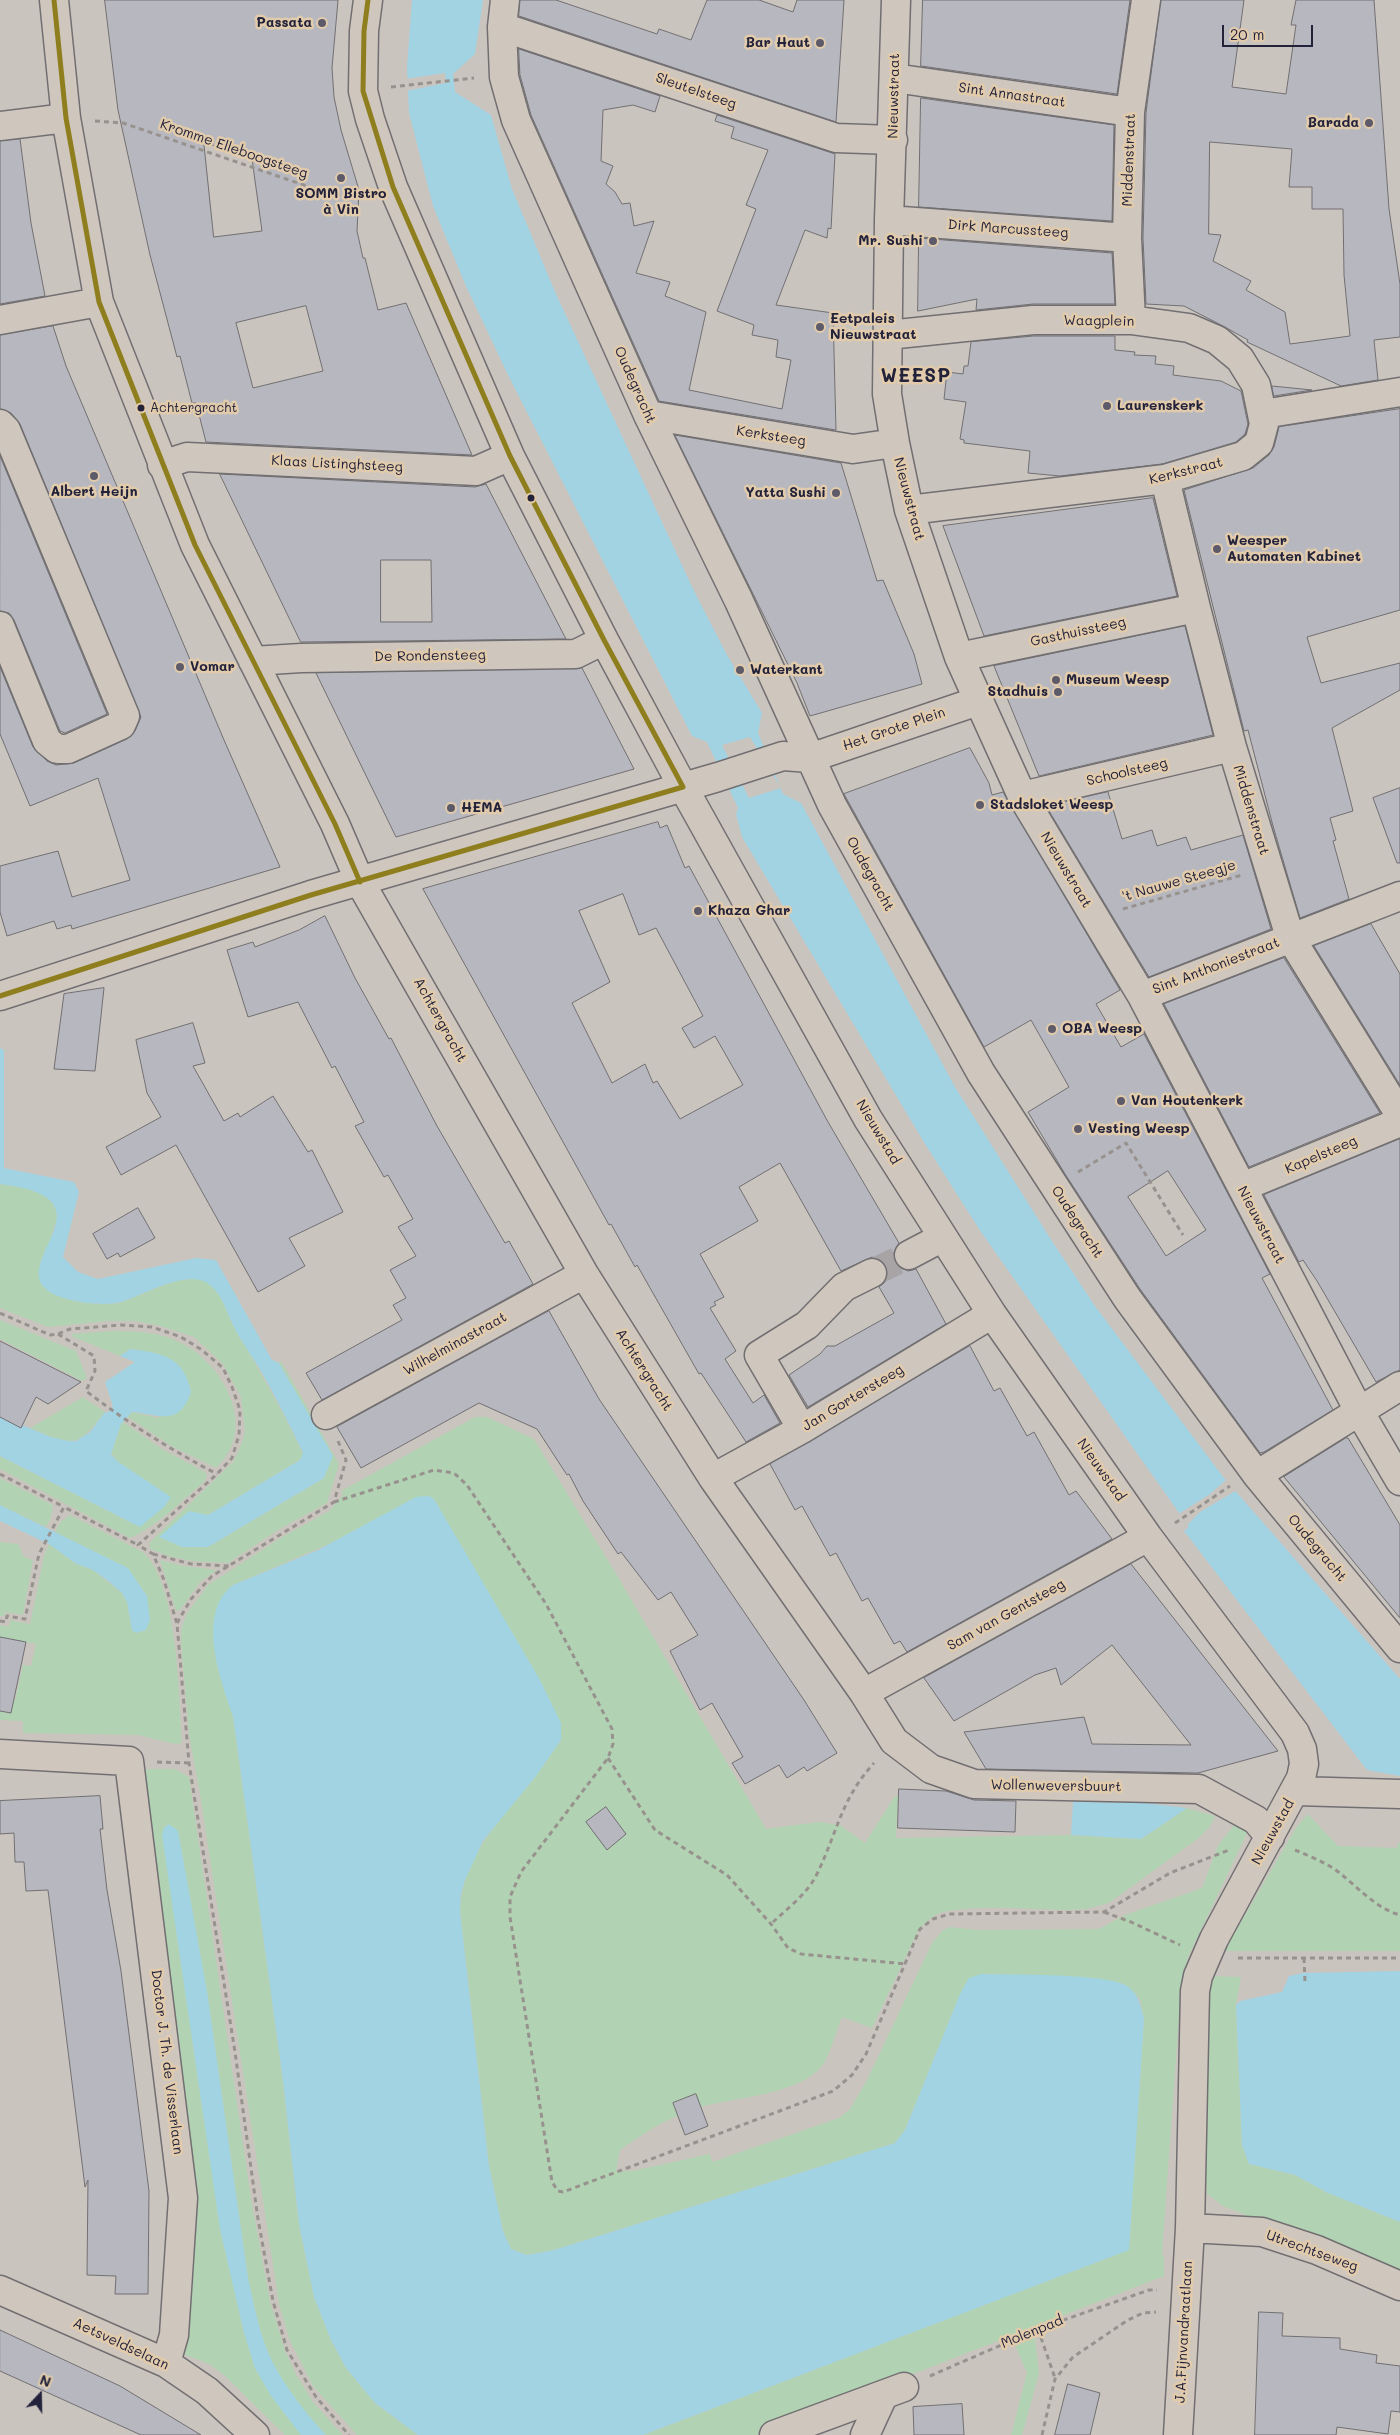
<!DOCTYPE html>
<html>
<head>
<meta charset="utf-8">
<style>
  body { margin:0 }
  #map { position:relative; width:1400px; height:2435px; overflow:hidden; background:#cac4bf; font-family:Mali,sans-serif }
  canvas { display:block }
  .north { position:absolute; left:15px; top:2370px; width:50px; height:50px; -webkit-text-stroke:4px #e2cbab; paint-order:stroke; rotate:21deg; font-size:14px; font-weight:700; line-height:20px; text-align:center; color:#22223b }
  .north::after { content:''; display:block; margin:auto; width:18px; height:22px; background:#22223b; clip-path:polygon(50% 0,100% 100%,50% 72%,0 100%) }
  .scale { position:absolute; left:1222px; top:25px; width:91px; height:22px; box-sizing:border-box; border:2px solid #22223b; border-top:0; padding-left:6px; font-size:15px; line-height:18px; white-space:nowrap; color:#22223b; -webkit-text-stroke:4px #e2cbab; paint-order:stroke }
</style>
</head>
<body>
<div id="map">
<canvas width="1400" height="2435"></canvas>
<div class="north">N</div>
<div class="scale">20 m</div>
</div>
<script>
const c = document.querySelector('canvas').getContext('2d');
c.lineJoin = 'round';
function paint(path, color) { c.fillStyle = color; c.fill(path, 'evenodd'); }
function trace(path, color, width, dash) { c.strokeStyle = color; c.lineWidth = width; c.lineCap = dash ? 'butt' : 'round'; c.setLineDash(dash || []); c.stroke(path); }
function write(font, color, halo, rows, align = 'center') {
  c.font = font + ' Mali,sans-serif'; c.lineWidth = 5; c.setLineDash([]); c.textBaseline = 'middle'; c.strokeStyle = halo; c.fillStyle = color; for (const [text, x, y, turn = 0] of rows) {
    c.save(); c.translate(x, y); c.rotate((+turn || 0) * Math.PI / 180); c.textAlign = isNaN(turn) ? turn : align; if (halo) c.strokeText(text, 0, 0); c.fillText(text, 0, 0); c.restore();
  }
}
paint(new Path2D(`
  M0,1184L24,1187L39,1193L49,1198L56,1207L57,1218L41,1269L44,1288C62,1300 99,1308 121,1302C143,1296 185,1269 207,1282C223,1292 227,1315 236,1330C260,1371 283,1411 303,1454L300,1460L208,1515L195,1513L208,1547L324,1478L332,1456L279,1363L281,1361L339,1464L327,1503L278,1530L228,1563L192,1561L168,1556L150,1549V1542L233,1462L241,1445L245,1431L241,1397L223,1364L194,1337L157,1325L135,1321H107L48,1327L0,1308Z
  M0,1320L76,1351L87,1378L82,1381L0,1339Z
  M110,1331C134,1331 155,1331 177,1341C223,1361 260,1428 216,1468L173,1447L126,1416L132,1412L159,1418L154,1353L130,1349L120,1356L71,1336L72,1334Z
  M83,1397L105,1412C77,1449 72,1446 30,1428Z
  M475,1417H487L534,1439L615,1572L766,1829L818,1822L840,1825L865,1843L895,1796H898L896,1838L1071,1835L1141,1839L1187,1808L1215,1816L1209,1828L1196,1840L1109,1903L1086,1909L1071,1910C1038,1910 970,1904 940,1913C932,1916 926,1923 919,1929L872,2028L842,2017C837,2030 830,2054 824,2063C800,2098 727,2096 689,2111C664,2120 641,2135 620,2150L616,2171H632L710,2154L712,2162L839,2118L850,2109L867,2080L932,1943L942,1931L950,1927L978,1930L1099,1929L1125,1915L1202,1888L1218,1845L1236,1823L1250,1827L1188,1957L1181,1989L1162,2253L1164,2258V2276L757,2435H643L1128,2250L1144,2019L1140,1999L1126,1986L960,1995L905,2130L895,2143L554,2250L527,2255L511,2249L503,2231L489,2166L460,1911C462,1854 503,1818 536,1775C545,1764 552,1752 561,1740L434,1499L233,1585L217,1664L233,1715L283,2081L299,2224L314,2297L331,2340L346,2368L375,2403L418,2435H357L313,2386L290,2341L279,2304L199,1788L189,1735L181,1641V1629L187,1613L208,1585L282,1537L329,1511L343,1495L341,1491Z
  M122,1421L162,1449L205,1472L207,1477L204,1482C181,1501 158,1526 130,1538L0,1469V1456L140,1527L117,1461L111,1453Z
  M0,1478L53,1505L51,1518L46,1527L0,1505Z
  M70,1515L141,1551C178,1578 179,1697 182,1743L175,1744L138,1735L23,1733V1721L0,1720V1698L15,1700L23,1665L31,1666L36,1644L0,1637V1625L9,1627L10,1620L30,1624L44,1556L49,1544L75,1563L93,1570L122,1593L127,1602L132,1630L147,1596L128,1569L55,1532L60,1522Z
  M0,1542L18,1544L24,1557L33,1560L23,1615L5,1612L4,1616H0Z
  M160,1560L183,1566L217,1570L200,1582L180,1610L176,1611Z
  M138,1769H175L189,1777L252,2205L270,2301L285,2351L296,2374L313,2402L343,2435H285L225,2376L209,2364L183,2354Z
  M1308,1814L1338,1846L1397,1848L1398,1843H1400V1951H1224L1297,1826Z
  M1213,1976L1241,1977L1236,2005L1242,2144L1249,2164L1295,2175L1328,2193L1400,2222V2276L1223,2206L1207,2194L1205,2143L1209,1990Z
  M1035,2337L1039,2374L1022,2435H1011L1027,2373L1015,2345Z`), '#b2d3b3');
paint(new Path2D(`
  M412,0H483L475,54L453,74L455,92L491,115L512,189L556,294L694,591L727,655L762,713L758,733L783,794L801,803L955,1087L1050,1238L1095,1306L1224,1478L1400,1679V1776L1367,1770L1184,1531L1189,1527L981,1232L925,1144L742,837L736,814L738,808L707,742L692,736L508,375L465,284L433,206L409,113L407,67Z
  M0,1048L4,1050V1168L74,1182L79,1192L63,1257L78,1272L98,1279L196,1258L216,1260L272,1360L279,1363L333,1456L324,1478L208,1547H182L159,1537L189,1511L208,1515L300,1460L303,1453C290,1426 277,1399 262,1373C253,1357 242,1343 234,1327C227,1313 222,1292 207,1283C187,1269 143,1295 121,1302C104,1307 58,1302 45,1288C15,1257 115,1198 0,1184Z
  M130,1349C163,1353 184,1357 191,1392C179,1428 158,1414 132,1412L121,1424L111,1454L117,1461L171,1497L164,1507L140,1527L0,1456V1417L21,1427L22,1425L51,1437L68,1441H76L90,1432L105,1412L107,1413L113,1406L105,1382L135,1362L120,1356Z
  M429,1496L434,1499L540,1680L561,1723V1740L536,1776L483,1841L465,1880L461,1894L460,1911L489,2166L503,2231L511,2249L527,2255L554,2250L895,2143L905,2130L960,1994L969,1978L981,1974C1009,1975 1107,1973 1127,1986C1139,1994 1141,2006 1144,2019L1129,2250L643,2435H418L375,2403L346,2368L331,2340L314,2297L299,2224L283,2081L233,1716C220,1679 196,1613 233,1585L318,1550L416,1497Z
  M0,1505L128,1568L147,1596L150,1620L146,1630L136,1633L132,1630L127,1602L122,1593L107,1580L93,1570L75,1563L49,1544L0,1521Z
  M1073,1802L1143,1803L1187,1808L1141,1839L1071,1835Z
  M169,1824L178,1831L207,1991L248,2278C253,2300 257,2321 264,2342C276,2376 302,2409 326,2435H301L271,2396L255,2368L244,2333L220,2229L162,1835L164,1828Z
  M1400,1971V2222L1328,2193L1295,2175L1249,2164L1242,2145L1236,2005L1240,2001L1282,1992L1289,1976L1303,1973Z`), '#a2d3e3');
paint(new Path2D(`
  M445,73L446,83L406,91L405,79Z
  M750,737L781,788L749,798L722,745Z
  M1227,1479L1237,1490L1200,1512L1186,1526L1177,1515L1210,1494Z`), '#cac4bf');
const building = new Path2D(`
  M105,0H338L332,68L334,97L341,130L359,190L357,231L363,258H365L378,310L406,303L472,455L206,442L196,403H192L180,356L177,357L150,255L118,110ZM204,142L252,159L262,231L214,237ZM306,306L323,371L253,388L236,323Z
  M520,0H556L657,34L659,29L691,40L707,0H759L793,12L797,0H844L836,122L519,16Z
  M923,0H1130L1117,94L921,66Z
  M1161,0H1244L1232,87L1286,94L1296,25H1291L1296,0H1374L1389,209L1400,284V337L1374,340L1378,380L1341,386L1247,342L1248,340L1223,326L1184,306L1146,304L1143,238L1146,113ZM1210,142L1292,149L1289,187H1312V209H1343L1344,275L1350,336L1290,344L1285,312L1246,290L1251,281L1213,261L1221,235L1209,234Z
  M519,49L660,96L655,112L633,105L603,110L601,161L613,166L606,184L615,192L622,204L630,203L634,226L654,221L636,273L670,282L665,296L706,312L689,390L782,409L791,360L776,357L778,340L752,335L754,325L717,311L756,209L746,205L768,150L731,138L734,127L715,121L717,115L835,154L831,229L828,228L827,238L805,230L776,305L833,313L836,430L659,401L531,115L520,75Z
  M921,98L1114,125L1112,221L919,207Z
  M20,139L31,223L45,296L0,304V141Z
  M919,238L1112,253L1115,304H1033L976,310L977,299L918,311Z
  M53,326L66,366L224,740L280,867L72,929L71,925L57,929L54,921L7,936L0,912V866L58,851L72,897L130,880L98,778L30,806L0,734V667L33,747L47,761L56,765L74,763L127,739L135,731L141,717L20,424L11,413L0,409V335Z
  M1034,336H1115V350L1135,352L1134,355L1156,356L1155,364L1174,366L1173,375L1221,381L1241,391L1248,424L1245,434L1236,442L1162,464L1060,476L1028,473L1030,451L964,443V440L960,439L966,402L944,399L947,372L963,374L964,366H968L971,342Z
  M1272,386L1312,390L1274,396Z
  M1400,409V610L1307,637L1321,683L1400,663V690L1332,728L1353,811L1330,818L1336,840L1333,841L1349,899L1300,918L1273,826L1248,730L1244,731L1184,490L1253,468L1269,455L1274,447L1279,427Z
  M675,435L841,463L877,581L883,580L914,654L922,684L810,716L797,683Z
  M0,456L107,714L65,733L60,731L14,620L9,613L0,611Z
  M220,474L475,487L486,484L566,639L301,642ZM381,560H431L432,622H381Z
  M1153,498L1177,596L984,636L943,526Z
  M1185,626L1213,735L1039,776L994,666Z
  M582,668L634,769L396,837L316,673Z
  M970,748L989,783L992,795L1003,792L1120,990L1096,1004L1121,1047L1144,1034L1270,1274L1262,1278L1333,1410L1264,1452L1260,1453L1140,1289L1065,1174L1028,1112L1069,1087L1031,1020L984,1047L844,794ZM1168,1171L1206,1230L1166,1256L1128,1197Z
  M1400,788V863H1397L1373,798Z
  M1108,792L1122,839L1152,830L1157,846L1186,837L1191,850L1243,835L1271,929L1149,977L1046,806Z
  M658,822L660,828L667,825L685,868L689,866L828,1122L899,1243L893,1254L895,1263L901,1268L908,1271L916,1269L946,1324L808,1407L789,1375L820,1354L827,1346H835L894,1313L879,1287L885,1282L888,1274L886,1266L880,1260L872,1257L841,1271L780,1163L739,1187L758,1221L700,1254L724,1297L714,1302L716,1305L710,1308L736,1351L725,1359L753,1403L764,1395L780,1423L746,1442L701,1373L699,1374L637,1265L635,1267L611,1224L609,1225L423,889ZM623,894L639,935L656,928L703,1016L682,1028L694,1048L715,1036L743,1085L680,1119L657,1081L653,1083L645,1064L612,1083L572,1003L610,982L579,911Z
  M325,916L355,978L389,1039L391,1038L437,1126L505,1243L509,1241L533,1284L322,1400L306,1373L402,1320L393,1305L406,1298L390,1270L416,1256L398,1227L413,1219L388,1175L384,1177L355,1126L364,1122L335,1066L332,1068L298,1002L248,1017L227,950L253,942L255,947L299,930Z
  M1371,924L1400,974V1085L1314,946Z
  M1284,958L1380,1113L1249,1167L1164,1004Z
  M104,988L95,1071L54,1069L64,994Z
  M193,1023L205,1063L193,1066L224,1121L238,1113L240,1117L273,1096L308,1152L312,1150L343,1212L289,1238L305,1266L258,1292L176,1145L121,1175L106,1147L161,1117L147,1093L136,1040Z
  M1400,1139V1370L1376,1382L1317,1281L1303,1260L1299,1262L1264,1195Z
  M138,1208L155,1238L120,1257L118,1253L107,1259L93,1234Z
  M549,1311L599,1399L804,1700L837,1753L807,1771L804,1767L787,1778L779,1765L745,1784L732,1763L743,1757L712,1703L700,1710L670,1651L698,1635L671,1592L658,1600L621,1552L618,1554L583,1501L569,1474L567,1475L537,1429L479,1403L361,1468L337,1427Z
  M0,1341L81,1382L48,1404L36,1397L21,1428L0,1417Z
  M970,1346L994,1391L1000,1388L1027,1436L1034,1432L1069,1495L1076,1491L1112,1539L907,1652L900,1641L894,1644L868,1598L862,1601L836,1553L830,1556L802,1506L795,1510L770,1464Z
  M1346,1438H1348L1400,1525V1618L1284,1477Z
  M1131,1564L1278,1751L1198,1773L986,1769L964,1732L1084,1717L1092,1744L1191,1745L1112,1645L1061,1685L1056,1668L1035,1675L954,1721L924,1678Z
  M0,1637L26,1642L11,1713L0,1711Z
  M899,1789L946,1791L974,1800L1016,1801L1015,1832L898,1828Z
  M100,1796L103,1829H100L107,1890L121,1971L149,2191L148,2294H115L116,2276L87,2275L88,2180L85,2187L48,1890L26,1891L24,1862H15L14,1833L0,1834V1801Z
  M606,1807L626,1834L607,1850L586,1822Z
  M696,2094L708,2126L685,2135L673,2103Z
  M1259,2312L1283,2313L1282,2336L1340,2338V2349L1377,2355L1376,2363L1400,2366V2412L1391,2411L1388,2434L1337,2427L1336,2435H1255Z
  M0,2330L120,2386L201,2435H141L0,2371Z
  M1068,2384L1100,2393L1090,2435H1055Z
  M962,2404L964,2435H914L913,2407Z`);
paint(building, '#b7b8bf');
trace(building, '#726f72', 1);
trace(new Path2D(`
  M872,1273L909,1255`), '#a8a4a5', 28, [28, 14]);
const minor = new Path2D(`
  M54,0L66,118L99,302L195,545L335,824L360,882L584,1274L713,1478L864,1693L894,1741L931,1769L974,1784L1199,1789L1256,1820L1270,1837
  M368,0L364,31L363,91L370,119L393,187L510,456L604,640L683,787L868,1119L992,1314L1148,1537L1295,1733L1302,1749L1304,1764L1301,1778L1214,1939L1198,1976L1195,1991L1190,2228L1178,2435
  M505,0L502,27L504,77L516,120L648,415L739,601L832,805L981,1073L1127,1298L1257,1475L1400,1648
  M896,0L889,220L887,394L895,443L909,510L959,657L1022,796L1142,996L1359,1411L1400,1481
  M502,27L836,138L893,140
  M894,78L1130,112
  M0,126L66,118
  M889,220L1127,238
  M0,320L99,302
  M1131,320L1127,238L1130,112L1146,0
  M888,335L1033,320H1131L1189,328L1217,340L1240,359L1256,385L1264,424L1259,443L1243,456L1165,479L909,510
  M1263,414L1400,392
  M648,415L853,449L895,443
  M0,424L6,430L125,716L121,725L68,749H57L47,741L0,626
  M162,465L187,457L476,471L510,456
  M1165,479L1196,608L1232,747L1290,937L1400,1115
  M959,657L1196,608
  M253,661L301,658L576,654L604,640
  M1022,796L1232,747
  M0,996L311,895L718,777L783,756L810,758L978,701
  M1142,996L1400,896
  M1242,1187L1400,1122
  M909,1255L943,1237
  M326,1415L584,1274
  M802,1429L759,1355L807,1325L844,1287L872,1273
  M1257,1475L1400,1386
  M713,1478L802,1429L992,1314
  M864,1693L1148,1537
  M0,1754L129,1761L183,2198L174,2335L166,2363
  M1296,1791L1400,1794
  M1190,2228L1262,2232L1317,2250L1400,2286
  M0,2290L166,2363L207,2391L255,2435
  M774,2435L904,2387
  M865,2435L883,2396`);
trace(minor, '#726f72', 31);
trace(new Path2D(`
  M391,87L474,78
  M95,121L123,123L330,194L362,197L367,196
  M1123,909L1242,875
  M1078,1172L1126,1143L1183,1235
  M0,1313L50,1335L58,1334L70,1329L121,1325L152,1327L181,1337L202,1350L223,1368L232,1387L240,1410L239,1435L232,1458L217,1474L138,1545L153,1554L164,1580L177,1624L189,1763L235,2052L258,2219L273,2301L287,2350L316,2397L349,2435
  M58,1334L94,1356L95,1371L86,1391C128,1423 171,1450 217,1474
  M0,1474L64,1507
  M334,1502L434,1470L454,1473L467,1485L546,1604L612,1729L613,1744L608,1758L521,1872L510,1897V1917L552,2182L558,2191L563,2192L833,2091L852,2075L866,2054L920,1929L933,1919L949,1914L1104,1912L1170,1873L1229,1850
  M1175,1523L1230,1486
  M153,1554L191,1564L229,1566
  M0,1621L6,1622L7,1616L25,1619L39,1554L64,1507L138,1545
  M177,1623L191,1599L212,1576L334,1502L346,1460L338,1441
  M608,1758L655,1830L727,1875L771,1924L788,1948L801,1954L906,1964
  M157,1762L189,1763
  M1295,1850C1309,1856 1325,1862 1337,1871C1357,1886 1375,1908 1400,1915
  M1104,1912L1131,1922L1180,1945
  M773,1922C788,1908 807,1894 817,1874C837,1833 841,1799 874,1763
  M1238,1958H1400
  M1304,1958L1305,1983
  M1038,2329L1055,2378
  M930,2376L1038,2329L1149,2290H1157
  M1042,2435L1055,2379L1073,2357L1128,2320L1143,2313L1156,2312`), '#97928e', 3, [5, 4]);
trace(minor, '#cfc7bd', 28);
trace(new Path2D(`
  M54,0L66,118L99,302L195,545L335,824L360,882
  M0,996L311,895L683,787L604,640L510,456L393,187L363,91L364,31L368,0`), '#8f7e1e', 5);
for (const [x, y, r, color] of [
  [322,23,5,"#5d5b69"],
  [820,43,5,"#5d5b69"],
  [1369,123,5,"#5d5b69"],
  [341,178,5,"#5d5b69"],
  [933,241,5,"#5d5b69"],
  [820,327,5,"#5d5b69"],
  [1107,406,5,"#5d5b69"],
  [141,408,4.5,"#22223b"],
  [94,476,5,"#5d5b69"],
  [836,493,5,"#5d5b69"],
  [531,498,4.5,"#22223b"],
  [1217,549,5,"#5d5b69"],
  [180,667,5,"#5d5b69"],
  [740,670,5,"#5d5b69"],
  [1056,680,5,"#5d5b69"],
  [1058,692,5,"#5d5b69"],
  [980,805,5,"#5d5b69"],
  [451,808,5,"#5d5b69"],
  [698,911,5,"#5d5b69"],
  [1052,1029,5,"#5d5b69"],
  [1121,1101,5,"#5d5b69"],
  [1078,1129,5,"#5d5b69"]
]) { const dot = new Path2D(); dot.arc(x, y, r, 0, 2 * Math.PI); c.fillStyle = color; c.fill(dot); trace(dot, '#e2cbab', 2); }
write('13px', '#22223b', '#e2cbab', [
  ["Achtergracht",150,408]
], 'left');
write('bold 14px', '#22223b', '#e2cbab', [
  ["Passata",312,23,"right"],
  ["Bar Haut",810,43,"right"],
  ["Barada",1359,123,"right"],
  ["SOMM Bistro",341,194,"center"],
  ["à Vin",341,210,"center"],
  ["Mr. Sushi",923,241,"right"],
  ["Eetpaleis",830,319],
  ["Nieuwstraat",830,335],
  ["Laurenskerk",1117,406],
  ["Albert Heijn",94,492,"center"],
  ["Yatta Sushi",826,493,"right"],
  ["Weesper",1227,541],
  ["Automaten Kabinet",1227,557],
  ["Vomar",190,667],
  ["Waterkant",750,670],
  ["Museum Weesp",1066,680],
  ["Stadhuis",1048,692,"right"],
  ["Stadsloket Weesp",990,805],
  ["HEMA",461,808],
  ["Khaza Ghar",708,911],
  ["OBA Weesp",1062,1029],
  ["Van Houtenkerk",1131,1101],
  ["Vesting Weesp",1088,1129]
], 'left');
write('14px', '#22223b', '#e2cbab', [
  ["Sleutelsteeg",696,91,19],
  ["Sint Annastraat",1012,95,8],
  ["Nieuwstraat",894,96,-89],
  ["Kromme Elleboogsteeg",234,149,19],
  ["Middenstraat",1129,160,-88],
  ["Dirk Marcussteeg",1008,229,4],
  ["Waagplein",1099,321,1],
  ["Oudegracht",635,385,66],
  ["Kerksteeg",771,436,9],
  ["Klaas Listinghsteeg",337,464,3],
  ["Kerkstraat",1186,471,-14],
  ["Nieuwstraat",909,499,75],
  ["Gasthuissteeg",1078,632,-12],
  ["De Rondensteeg",430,656,-1],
  ["Het Grote Plein",894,729,-19],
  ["Schoolsteeg",1127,772,-13],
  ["Middenstraat",1251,810,73],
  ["Nieuwstraat",1066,870,59],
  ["Oudegracht",870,874,61],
  ["'t Nauwe Steegje",1179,881,-16],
  ["Sint Anthoniestraat",1216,966,-21],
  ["Achtergracht",440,1020,61],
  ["Nieuwstad",878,1132,59],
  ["Kapelsteeg",1321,1155,-23],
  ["Oudegracht",1077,1222,57],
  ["Nieuwstraat",1261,1225,62],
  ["Wilhelminastraat",455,1344,-29],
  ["Achtergracht",644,1370,58],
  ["Jan Gortersteeg",853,1398,-31],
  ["Nieuwstad",1101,1470,55],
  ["Oudegracht",1317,1548,50],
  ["Sam van Gentsteeg",1006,1615,-29],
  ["Wollenweversbuurt",1056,1786,1],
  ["Nieuwstad",1273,1832,-61],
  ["Doctor J. Th. de Visserlaan",167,2062,83],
  ["Utrechtseweg",1312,2251,20],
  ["Molenpad",1032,2332,-22],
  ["J.A.Fijnvandraatlaan",1184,2332,-87],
  ["Aetsveldselaan",121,2344,25]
]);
c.letterSpacing = '1px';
write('bold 19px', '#22223b', '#e2cbab', [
  ["WEESP",916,376]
]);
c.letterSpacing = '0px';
</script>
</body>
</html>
